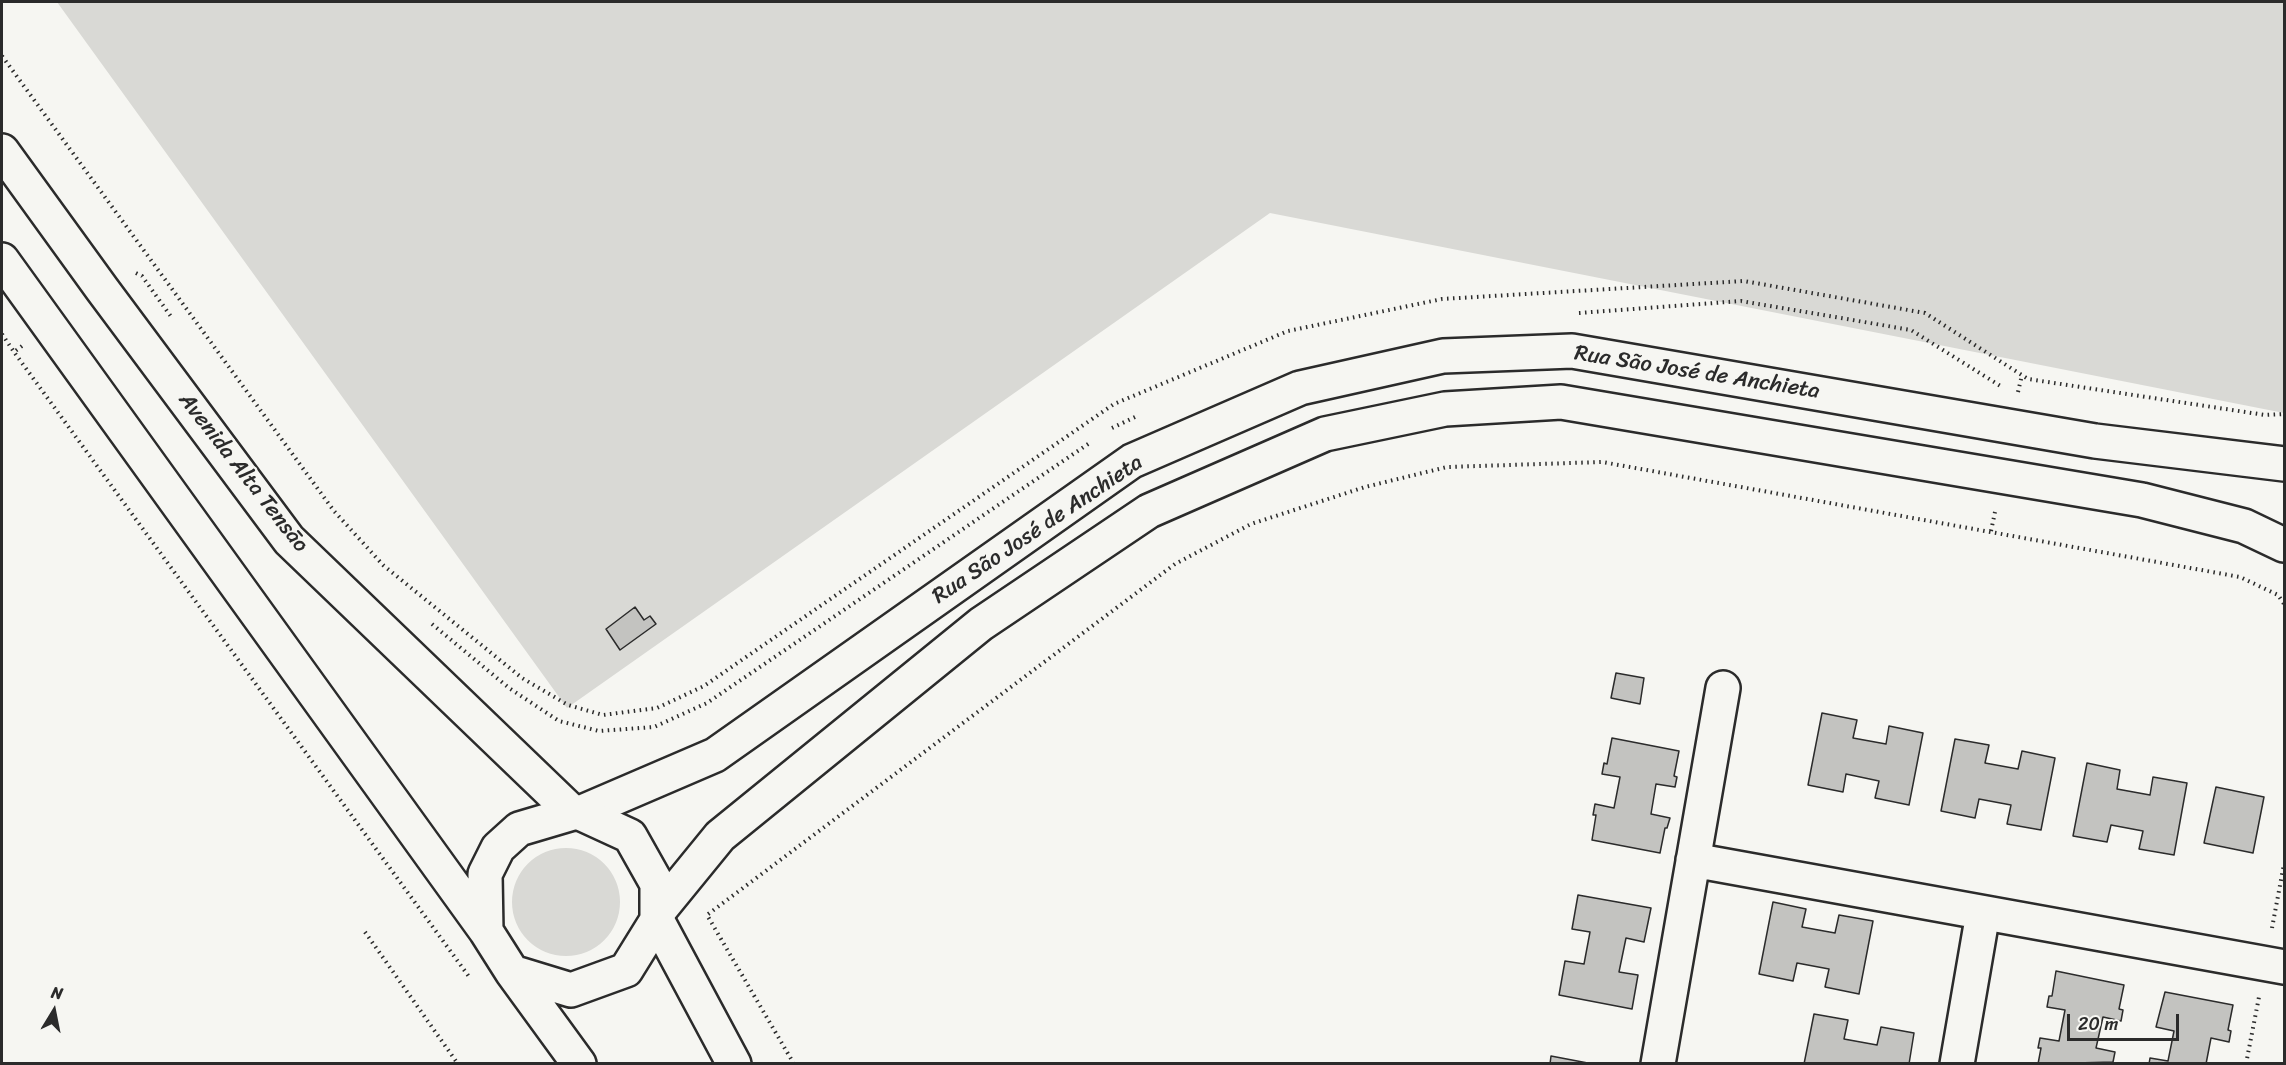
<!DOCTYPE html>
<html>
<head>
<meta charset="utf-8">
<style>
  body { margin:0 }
  #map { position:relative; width:2286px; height:1065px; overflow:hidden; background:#f6f6f2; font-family:Sriracha,sans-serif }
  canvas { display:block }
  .frame { position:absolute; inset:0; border:3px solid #2b2b2b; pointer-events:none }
  .north { position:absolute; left:24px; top:981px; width:60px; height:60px; -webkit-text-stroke:4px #f6f6f2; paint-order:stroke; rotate:10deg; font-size:16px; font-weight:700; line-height:24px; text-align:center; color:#2b2b2b }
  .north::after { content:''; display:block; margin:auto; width:21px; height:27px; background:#2b2b2b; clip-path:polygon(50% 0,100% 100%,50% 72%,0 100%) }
  .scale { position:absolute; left:2067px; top:1014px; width:112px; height:27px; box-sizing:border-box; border:3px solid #2b2b2b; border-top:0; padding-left:8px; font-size:18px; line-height:21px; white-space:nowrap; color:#2b2b2b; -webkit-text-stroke:4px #f6f6f2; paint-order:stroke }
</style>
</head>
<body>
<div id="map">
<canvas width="2286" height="1065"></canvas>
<div class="frame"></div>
<div class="north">N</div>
<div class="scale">20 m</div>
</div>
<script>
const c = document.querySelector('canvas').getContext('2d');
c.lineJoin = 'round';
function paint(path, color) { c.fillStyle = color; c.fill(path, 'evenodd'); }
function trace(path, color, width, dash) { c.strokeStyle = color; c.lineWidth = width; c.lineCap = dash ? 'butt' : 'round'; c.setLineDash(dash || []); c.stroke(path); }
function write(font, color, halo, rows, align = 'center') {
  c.font = font + ' Sriracha,sans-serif'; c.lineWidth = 4.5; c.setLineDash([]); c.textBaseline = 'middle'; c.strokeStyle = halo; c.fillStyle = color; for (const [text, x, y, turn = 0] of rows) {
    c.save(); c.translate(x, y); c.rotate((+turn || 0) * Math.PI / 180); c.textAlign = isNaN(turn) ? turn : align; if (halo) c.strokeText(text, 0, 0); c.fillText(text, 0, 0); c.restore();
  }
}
paint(new Path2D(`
  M57,2H2284V413L1270,213L567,708Z
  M512 902a54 54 0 1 1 108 0a54 54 0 1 1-108 0Z`), '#d9d9d5');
const building = new Path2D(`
  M635,607L644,620L650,616L656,624L620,650L606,629Z
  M1616,673L1644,678L1640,704L1611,698Z
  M1822,713L1857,720L1853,738L1886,744L1889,726L1923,733L1909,805L1875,798L1879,781L1846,774L1843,792L1808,785Z
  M1612,738L1679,751L1674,776L1677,777L1675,787L1656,784L1651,814L1670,818L1667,828H1665L1660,853L1592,840L1596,815H1593L1595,804L1614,808L1620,777L1602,774L1604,763L1607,764Z
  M1955,739L1989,745L1985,763L2018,769L2022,751L2055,758L2041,830L2007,824L2011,805L1979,799L1975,818L1941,811Z
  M2087,763L2120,770L2117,789L2150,795L2153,777L2187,783L2174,855L2139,849L2143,831L2111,825L2107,842L2073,836Z
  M2216,787L2264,797L2253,853L2204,843Z
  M1578,895L1651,908L1644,942L1626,938L1619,972L1638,975L1632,1009L1559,995L1565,961L1584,964L1590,932L1572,929Z
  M1773,902L1806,909L1802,927L1835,933L1839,915L1873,921L1859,994L1825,987L1829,969L1797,963L1793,981L1759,974Z
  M2056,971L2124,985L2119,1009L2123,1010L2121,1021L2103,1017L2096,1048L2115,1052L2113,1062L2038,1064L2041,1048H2038L2040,1038L2059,1041L2065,1010L2047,1007L2049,996H2052Z
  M2165,992L2233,1005L2228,1030L2231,1031L2229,1042L2211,1038L2206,1064H2149L2150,1058L2168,1061L2174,1031L2156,1027Z
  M1814,1014L1848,1020L1844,1039L1877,1045L1881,1027L1914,1033L1909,1064H1804Z
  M1551,1056L1593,1064H1550Z`);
paint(building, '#c3c3c0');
trace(building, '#2b2b2b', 1.5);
const street = new Path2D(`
  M580,813L715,755L1132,461L1300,388L1443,356L1572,351L2095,441L2284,464
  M1693,860L2284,967
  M658,912L720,836L981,624L1149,511L1325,434L1445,409L1561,402L2142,500L2244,526L2284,545
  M1658,1064L1723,688
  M1957,1064L1983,913`);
const secondary = new Path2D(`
  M2,151L102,289L289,540L573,813
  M2,260L486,931
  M573,813H580L630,836L657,884V920L626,970L571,990L512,972L486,931L485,874L498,848L519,829Z
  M657,920L734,1064
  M512,972L579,1064`);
trace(street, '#2b2b2b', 38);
trace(secondary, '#2b2b2b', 38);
trace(new Path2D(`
  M2,56L334,511L383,565L522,678L568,705L603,715L657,708L704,686L1114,404L1288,331L1442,299L1744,281L1925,313L2028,379L2265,415L2284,414
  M136,273L142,276L172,318
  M1579,313L1741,301L1911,330L2002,387
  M2,334L14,352
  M22,346L14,352L470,978
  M2018,392L2022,375
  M1112,428L1135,417
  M1991,531L1995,512
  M432,624L509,688L559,721L599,731L654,727L707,703L1091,442
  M2272,928L2284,864
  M365,932L458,1064
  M794,1064L707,915L1175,564L1251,524L1365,487L1447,467L1602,462L2240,577L2278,595L2284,604
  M2246,1064L2259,997`), '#2b2b2b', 4, [1.5, 4.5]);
trace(street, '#f6f6f2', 33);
trace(secondary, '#f6f6f2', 33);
write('22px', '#2b2b2b', '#f6f6f2', [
  ["Rua São José de Anchieta",1697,373,9],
  ["Avenida Alta Tensāo",243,473,52],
  ["Rua São José de Anchieta",1038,530,-34]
]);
</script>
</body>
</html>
